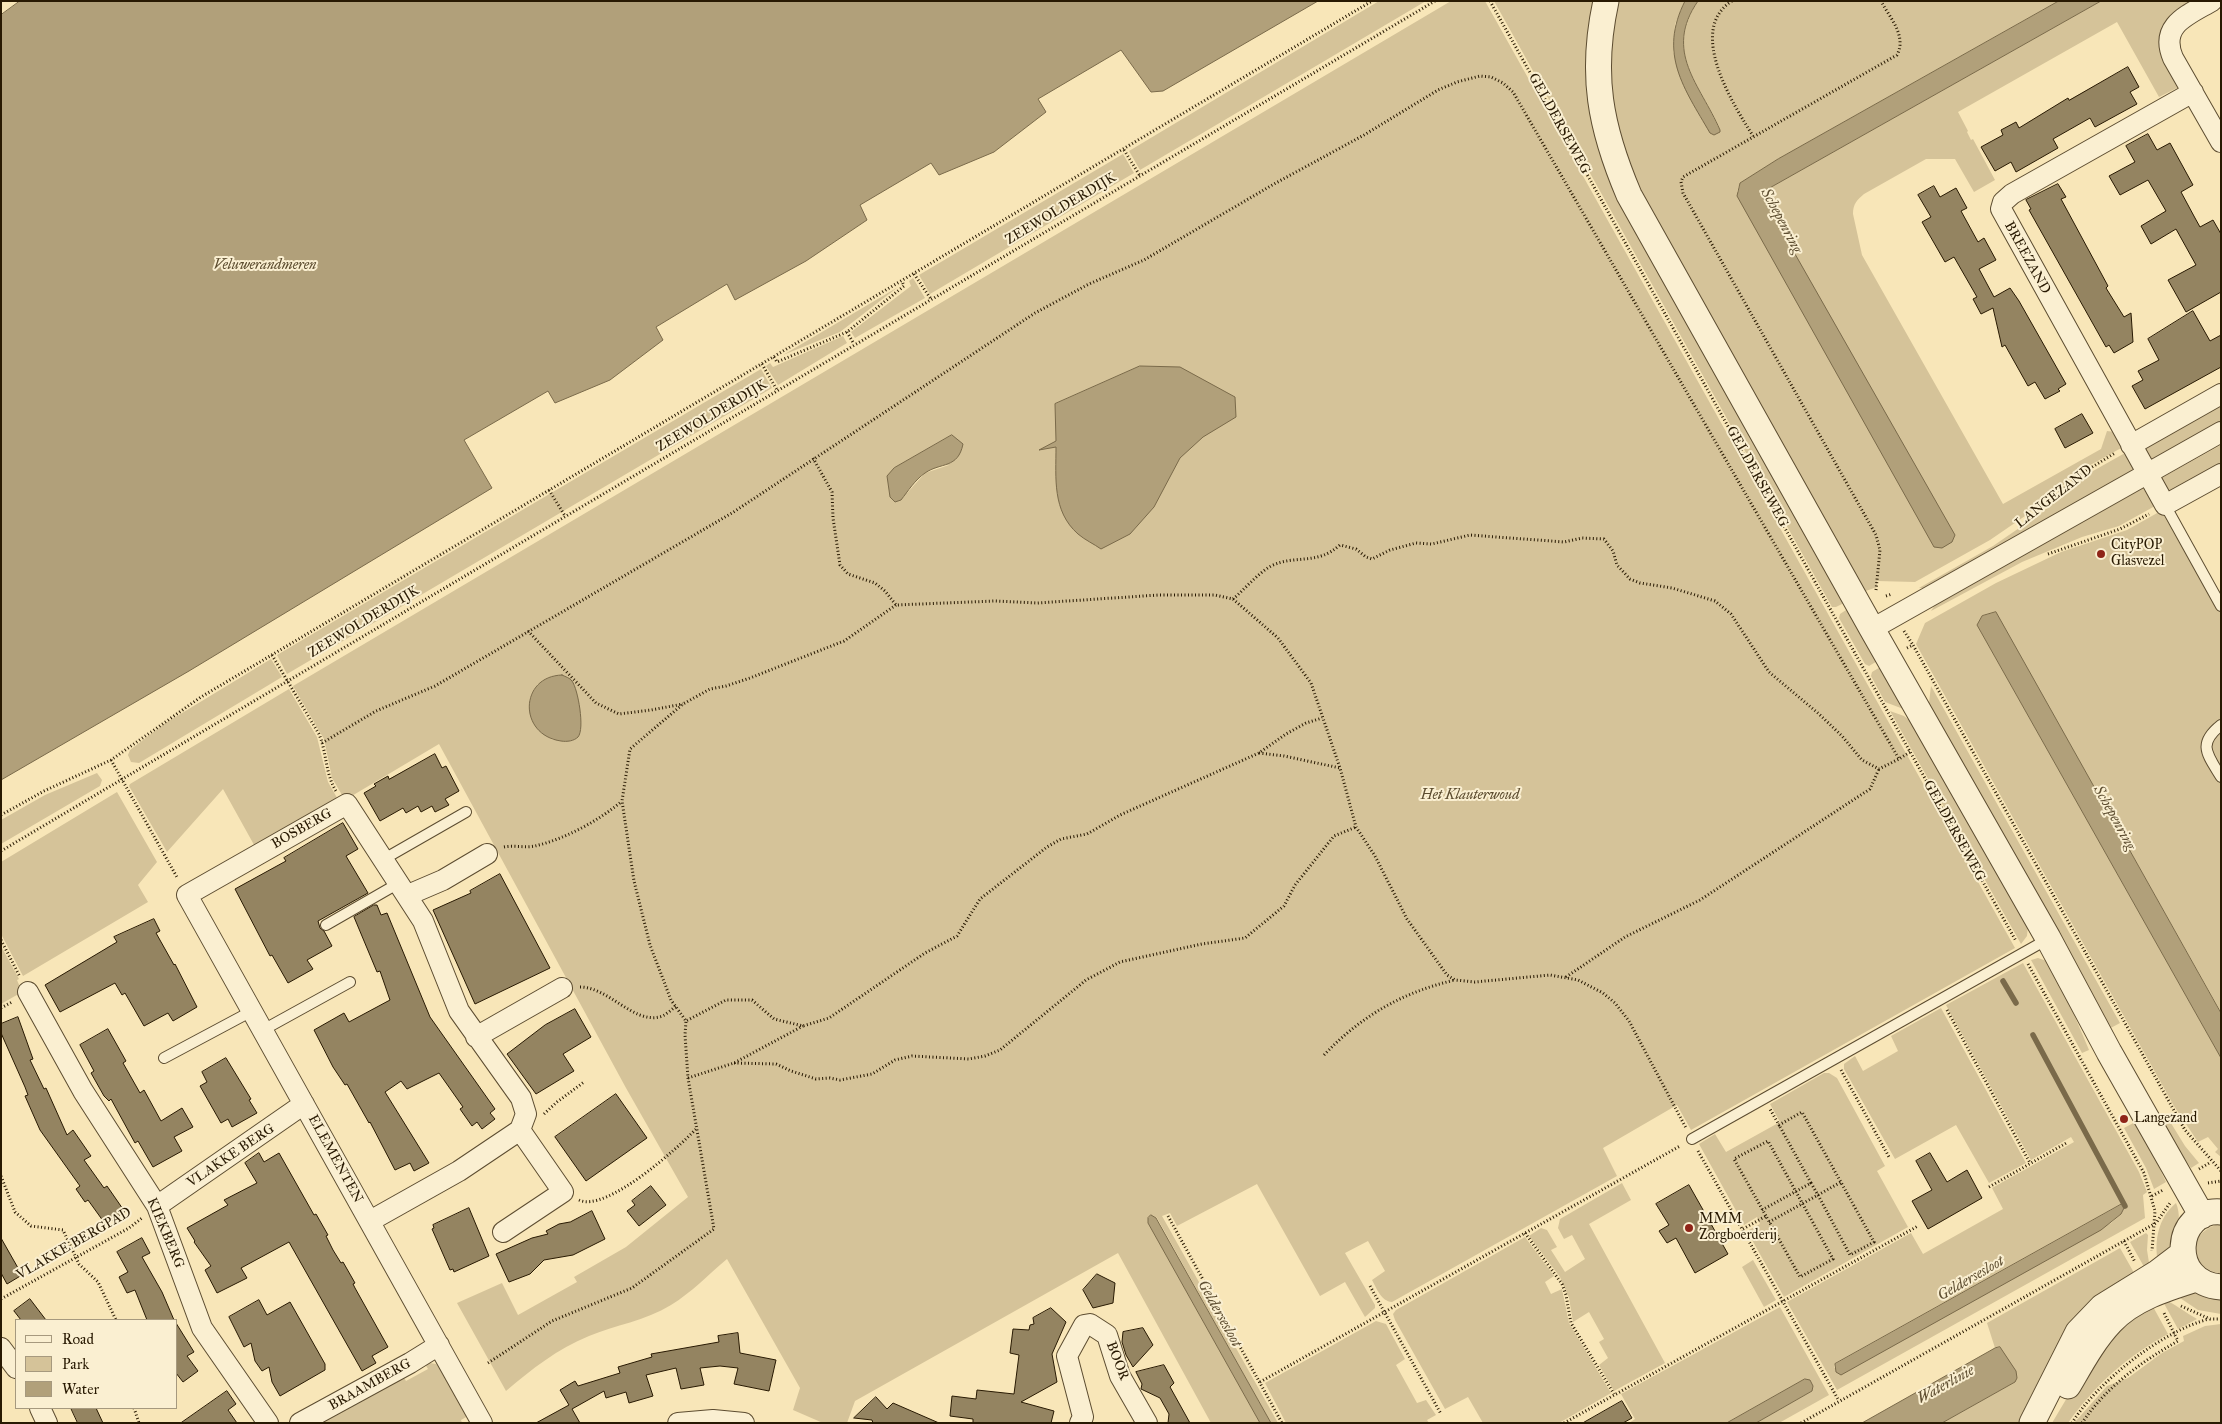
<!DOCTYPE html>
<html>
<head>
<meta charset="utf-8">
<style>
  body { margin:0 }
  #map { position:relative; width:2222px; height:1424px; overflow:hidden; background:#f8e6b8; font-family:"IM FELL Great Primer",serif }
  canvas { display:block }
  .frame { position:absolute; inset:0; border:2px solid #281902; pointer-events:none }
  .legend { position:absolute; left:15px; top:1319px; width:162px; height:90px; box-sizing:border-box; background:#faefd1; border:1px solid #a6997e; margin:0; padding:6px 9px; list-style:none; font-size:15px; color:#281902 }
  .legend li { display:flex; align-items:center; gap:10px; height:25px }
  .legend b { width:25px; border:1px solid #a6997e }
</style>
</head>
<body>
<div id="map">
<canvas width="2222" height="1424"></canvas>
<div class="frame"></div>
<ul class="legend">
<li><b style="height:6px;background:#faefd1"></b>Road</li>
<li><b style="height:14px;background:#d5c399"></b>Park</li>
<li><b style="height:14px;background:#b1a07a"></b>Water</li>
</ul>
</div>
<script>
const c = document.querySelector('canvas').getContext('2d');
c.lineJoin = 'round';
function paint(path, color) { c.fillStyle = color; c.fill(path, 'evenodd'); }
function trace(path, color, width, dash) { c.strokeStyle = color; c.lineWidth = width; c.lineCap = dash ? 'butt' : 'round'; c.setLineDash(dash || []); c.stroke(path); }
function write(font, color, halo, rows, align = 'center') {
  c.font = font + ' "IM FELL Great Primer",serif'; c.lineWidth = 4; c.setLineDash([]); c.textBaseline = 'middle'; c.strokeStyle = halo; c.fillStyle = color; for (const [text, x, y, turn = 0] of rows) {
    c.save(); c.translate(x, y); c.rotate((+turn || 0) * Math.PI / 180); c.textAlign = isNaN(turn) ? turn : align; if (halo) c.strokeText(text, 0, 0); c.fillText(text, 0, 0); c.restore();
  }
}
paint(new Path2D(`
  M1379,1H1426L1140,170L1129,151Z
  M1451,1H1485L2015,948L1691,1130L1677,1105L1603,1148L1617,1176L1392,1302C1381,1301 1377,1289 1372,1280L1385,1271L1368,1241L1345,1253L1375,1305V1308L1365,1317L1345,1282L1320,1296L1257,1184L1177,1226L1170,1213L1162,1216L1278,1423H1271L1157,1218L1151,1216L1148,1218V1223L1260,1423H1211L1118,1253L855,1401L847,1423H823L793,1410L800,1388L727,1259C709,1274 691,1293 671,1305C645,1321 615,1325 589,1336C557,1349 532,1369 506,1391L457,1303L502,1283L518,1315L577,1282L574,1277L626,1247L688,1197L626,1088L439,744L345,800L332,778L324,739L293,686ZM949,465L925,473L907,493L894,468ZM557,675L553,740C520,723 521,682 557,675Z
  M1494,1H1594L1590,104L1846,602L1836,607H1832Z
  M1615,1H1685L1675,24L1673,52L1720,130C1699,82 1664,56 1698,1H2059L1778,159L1740,183L1737,192L1762,197L1766,190L2101,1H2193L2174,13L2179,87L2159,97L2117,22L1958,112L1968,131L1967,132L1971,140L1973,139L1995,180L1974,192L1955,159H1926L1864,194C1857,200 1853,204 1853,214L1862,255L2003,504L2101,449L2107,431L2115,432L2123,447L2083,469L2025,516L1990,540L1915,582L1877,581V587L1863,592L1629,174L1607,94Z
  M1123,154L1134,173L930,294L919,275Z
  M913,278L925,298L855,338L851,332L911,286L909,281Z
  M898,287L840,332L783,355Z
  M843,336L847,343L778,385L766,366L770,363L773,367Z
  M761,369L772,388L287,674L277,655Z
  M2221,402V423L2155,460L2149,459L2144,452L2146,444Z
  M2221,445V466L2171,492L2165,490L2158,480Z
  M2125,453L2133,464V469L2130,473L1927,588H1919L1993,546L2041,513L2093,471Z
  M2143,488L2155,506L2119,526L2082,537L2022,562L1931,611L1935,605Z
  M2159,512L2163,514L2217,609L2221,607V1012L1996,613L1982,616L1977,625L2221,1058V1157L2215,1152L2218,1149L2208,1137L2198,1142L2174,1106L1916,644L1925,623L1996,583L2061,552L2127,530Z
  M1849,608L1879,660L1869,666L1865,664L1839,618L1840,614Z
  M271,659L282,677L139,763L131,762L128,755L130,750L164,724Z
  M1882,666L1906,710L1885,702L1871,676L1872,672Z
  M1931,686L2120,1023L2107,1030L1928,711Z
  M289,689L317,737L328,782L340,803L258,852L223,789L167,852L129,786L130,784Z
  M1890,711L1904,716L1914,724L2028,925L2027,936L2021,944Z
  M97,773L102,780L100,786L1,844V820L45,795Z
  M117,792L157,862L138,885L148,902L23,976L1,934V862Z
  M1,946L19,979L17,980L22,992L1,1004Z
  M2038,958L2047,961L2062,986L2089,1050L2082,1053L2031,960Z
  M2023,963L2139,1172L2147,1192L2143,1195L2145,1218L1837,1390L1787,1302L1911,1233L1923,1254L2003,1209L1992,1188L2074,1142L2071,1137L2031,1160L1946,1005ZM2122,1204L2125,1205L2121,1214L2111,1223L1834,1368L1835,1364Z
  M1941,1008L2026,1163L1989,1183L1956,1125L1895,1159L1844,1069V1064L1855,1056L1863,1071L1898,1051L1891,1036Z
  M1824,1073H1829L1837,1078L1885,1166L1877,1171L1908,1227L1784,1297L1747,1231L1760,1224L1757,1217L1744,1225L1699,1144L1715,1134L1726,1152L1780,1122L1770,1104Z
  M2169,1120L2185,1146L2199,1163L2191,1168L2169,1136L2164,1122Z
  M2137,1121L2166,1182L2154,1189L2146,1168L2124,1128Z
  M1622,1183L1631,1200L1589,1224L1665,1363L1614,1391L1599,1365L1608,1358L1599,1342L1604,1339L1589,1312L1573,1322L1569,1298L1560,1277L1529,1236L1541,1228L1547,1230L1557,1247L1551,1250L1565,1272L1585,1259L1572,1235L1564,1239L1558,1228L1560,1219Z
  M2176,1203C2185,1225 2171,1247 2158,1263C2154,1241 2158,1218 2176,1203Z
  M2216,1225H2221V1273H2218C2189,1267 2187,1234 2216,1225Z
  M2146,1233L2148,1235L2147,1250L2150,1269L2147,1272L2130,1242Z
  M1525,1237L1554,1276L1545,1282L1551,1294L1562,1289L1569,1323L1611,1393L1559,1423H1483L1468,1397L1445,1409L1395,1320L1393,1314L1396,1310Z
  M2120,1248L2137,1278L2021,1423H1942L2015,1382L2000,1347L1995,1348L1987,1323Z
  M1753,1260L1776,1300L1764,1307L1742,1267Z
  M2196,1292L2221,1299V1314L2198,1310L2174,1294Z
  M2161,1298C2174,1303 2186,1313 2197,1319L2178,1329Z
  M2151,1303L2168,1334C2126,1357 2096,1384 2068,1423H2052L2096,1349Z
  M1780,1307L1829,1395L1779,1423H1756L1812,1391L1813,1386L1810,1380H1805L1727,1423H1629L1635,1419L1621,1394Z
  M1376,1321L1386,1324L1405,1359L1396,1365L1417,1403L1426,1400L1436,1415L1427,1420L1429,1423H1286L1265,1383Z
  M2221,1324V1423H2074L2107,1386L2128,1378L2162,1353L2184,1341L2183,1336L2205,1326Z
  M424,1362L436,1364L441,1368L468,1416L461,1420L462,1423H318L401,1373L406,1381L428,1369Z`), '#d5c399');
const water = new Path2D(`
  M20,1H1318L1163,91L1151,92L1121,50L1038,99L1046,112L994,152L939,175L931,163L860,205L867,220L806,261L735,300L727,284L656,327L663,340L610,380L555,403L548,391L464,440L492,488L189,671L1,780V15Z
  M1685,1H1698C1663,52 1700,84 1720,130V132L1714,135L1710,133C1684,88 1658,54 1685,1Z
  M2059,1H2101L1766,190L1762,196L1955,535L1952,542L1942,548L1934,547L1737,196L1740,183L1778,159Z
  M1140,366L1180,367L1235,397L1236,417L1203,437L1180,458L1154,507L1130,534L1101,549C1094,544 1085,540 1078,534C1052,511 1056,478 1056,447L1039,450L1056,441L1055,404Z
  M952,435L963,444C958,469 941,462 925,473C915,480 908,491 901,500L895,502L890,497L887,476L894,468Z
  M1996,612L2221,1013V1058L1977,625L1982,616Z
  M562,675C566,677 570,678 572,681C578,689 585,729 578,737C574,741 567,742 561,741C518,735 519,676 562,675Z
  M2122,1204L2125,1206L2121,1214L2101,1230L1841,1375L1836,1372L1835,1364Z
  M1151,1215L1156,1218L1271,1423H1260L1148,1223V1218Z
  M2000,1347L2016,1371L2017,1378L2015,1382L1942,1423H1862L1995,1348Z
  M1805,1379L1810,1380L1813,1386L1812,1391L1756,1423H1727Z`);
paint(water, '#b1a07a');
trace(water, '#7a6a4a', 1);
trace(new Path2D(`
  M2003,981L2016,1003
  M2033,1035L2125,1206`), '#7a6a4a', 5.5);
const building = new Path2D(`
  M2128,67L2139,87L2130,92L2137,104L2095,127L2090,118L2053,139L2058,148L2016,172L2011,162L1995,171L1981,147L2003,135L2001,130L2016,122L2019,128L2068,98L2069,100Z
  M2148,134L2157,150L2170,143L2193,185L2181,192L2195,218L2200,227L2213,220L2221,234V292L2186,312L2168,280L2196,265L2176,229L2151,244L2141,226L2166,211L2148,180L2120,195L2109,176L2135,162L2126,146Z
  M2058,184L2066,197L2061,199L2108,286L2106,288L2124,317L2131,313L2133,342L2114,353L2109,345L2106,347L2029,210L2031,209L2026,200Z
  M1934,186L1940,197L1956,188L1967,208L1961,211L1978,242L1984,238L1996,260L1979,269L1994,297L2010,288L2019,301L2066,384L2058,389L2060,391L2045,399L2035,382L2028,386L2005,345L2002,347L1993,308L1981,314L1973,299L1977,297L1954,257L1945,262L1922,222L1931,217L1918,195Z
  M2193,311L2210,341L2221,335V367L2145,409L2132,386L2143,380L2138,371L2159,360L2148,339Z
  M2082,414L2093,433L2065,448L2055,429Z
  M435,754L442,768L446,766L459,791L445,799L449,805L435,812L432,806L421,812L418,806L406,813L403,808L380,821L364,793L376,786L374,784L388,776L389,779Z
  M343,823L358,849L346,856L368,893L318,921L320,928L324,931L332,946L307,960L313,969L288,983L272,955L270,956L235,889L286,861L284,858Z
  M500,874L550,968L475,1004L433,910L471,893L470,891Z
  M374,905H377L381,915L387,913L430,1017L495,1109L490,1113L495,1119L482,1129L477,1122L472,1126L460,1109L463,1107L439,1073L407,1089L401,1081L385,1092L429,1163L414,1171L410,1163L395,1170L370,1122L369,1123L347,1084L345,1085L333,1067L314,1030L344,1013L349,1022L390,1000L380,971L377,972L354,917Z
  M154,919L160,931L156,933L174,965L175,964L197,1007L173,1021L168,1013L144,1026L125,993L122,995L115,983L60,1012L45,985L117,942L114,937Z
  M575,1009L591,1037L563,1054L574,1071L536,1094L507,1054L545,1025Z
  M18,1017L33,1059L30,1060L44,1089L46,1088L67,1135L73,1130L91,1156L84,1160L104,1188L107,1186L125,1212L106,1225L88,1200L85,1202L76,1189L80,1186L40,1130L25,1096L28,1095L25,1087L1,1033V1024Z
  M108,1029L126,1061L123,1063L140,1093L144,1090L161,1121L182,1108L193,1127L174,1137L182,1151L153,1167L138,1141L135,1143L111,1099L109,1101L104,1096L91,1073L94,1071L80,1045Z
  M226,1058L251,1099L249,1100L257,1113L232,1127L228,1119L221,1123L200,1086L207,1082L202,1072Z
  M616,1094L647,1138L586,1181L555,1137Z
  M259,1153L264,1162L279,1153L314,1215L316,1214L328,1235L326,1236L333,1250L341,1263L343,1262L355,1283L353,1284L355,1288L388,1347L372,1356L376,1363L362,1371L289,1242L241,1268L247,1278L217,1293L205,1270L211,1266L194,1242L195,1241L187,1228L228,1205L224,1200L257,1183L245,1163Z
  M1930,1153L1947,1182L1967,1170L1982,1198L1928,1229L1912,1201L1932,1190L1916,1161Z
  M1689,1185L1728,1254L1695,1273L1676,1238L1667,1243L1659,1231L1669,1225L1656,1204Z
  M651,1186L666,1205L639,1226L627,1211L635,1205L632,1201Z
  M469,1208L489,1256L454,1272L453,1269L450,1270L432,1229L434,1228L433,1225Z
  M592,1211L605,1239L573,1255L544,1260L530,1274L509,1282L496,1254L532,1238L548,1234L546,1231L559,1224L570,1222Z
  M1,1238L22,1275L7,1284L1,1273Z
  M142,1238L150,1253L142,1257L162,1292L174,1320H147L135,1290L127,1293L119,1277L128,1272L117,1252Z
  M1097,1274L1115,1283L1113,1303L1093,1308L1083,1290Z
  M30,1299L46,1320H21L14,1311Z
  M259,1300L267,1315L290,1302L325,1364V1370L280,1396L272,1382L269,1367L262,1371L255,1361L251,1343L244,1347L229,1317Z
  M1051,1308L1066,1322L1052,1354L1057,1382L1021,1402L1054,1411L1051,1423H973V1419L950,1416L952,1396L976,1399L977,1390L1014,1394L1019,1355L1010,1353L1013,1329L1029,1330L1030,1325L1034,1324L1033,1318Z
  M176,1323L194,1352L187,1356L198,1371L183,1382L176,1373Z
  M1143,1328L1153,1345L1133,1367L1126,1355L1122,1342L1123,1332Z
  M738,1333L740,1353L776,1360L769,1391L734,1384L738,1368L720,1366L700,1368L704,1385L681,1389L676,1368L646,1375L653,1396L629,1403L626,1392L606,1398L604,1391L572,1409L580,1423H536L569,1405L560,1390L575,1381L578,1386L620,1373L618,1367L652,1357L651,1354L719,1342L718,1336Z
  M1164,1365L1174,1383L1170,1387L1190,1423H1168L1169,1414L1160,1398L1141,1389L1142,1384L1136,1372Z
  M227,1391L236,1404L228,1410L237,1423H181Z
  M876,1397L887,1409L893,1403L939,1423H873L872,1420L854,1418Z
  M1622,1401L1632,1418L1623,1423H1583Z
  M71,1408H96L103,1423H78Z`);
paint(building, '#948461');
trace(building, '#281902', 1);
const service = new Path2D(`
  M2165,505L2221,606
  M2221,725C2197,744 2207,754 2221,777
  M384,859L466,812
  M326,925L399,883
  M263,1030L350,982
  M164,1058L252,1011
  M1692,1139L2048,939`);
const minor = new Path2D(`
  M2212,1C2188,15 2159,25 2173,58L2221,142
  M2193,92L2012,194L2003,202L2001,209L2165,505L2221,474
  M2131,445L2221,394
  M1872,629L2221,432
  M408,895L443,880L487,854
  M28,992L83,1091L157,1206L202,1328L268,1423
  M476,1037L562,988
  M157,1206L304,1104
  M370,1221L459,1171L520,1130L526,1114L521,1098L459,1011L423,921L347,804L187,895L482,1423
  M503,1232L563,1192L520,1130
  M1,1348L16,1368
  M40,1408L47,1423
  M300,1423L410,1363L439,1345
  M678,1423L713,1420L744,1423
  M1080,1423L1083,1417L1067,1356L1084,1325L1090,1324L1107,1335L1120,1376L1147,1423`);
const tertiary = new Path2D(`
  M1606,1C1590,74 1600,127 1629,195L1872,629L2048,938L2109,1052L2202,1216
  M2221,1212C2174,1208 2167,1283 2221,1287
  M2068,1386C2081,1364 2093,1341 2111,1322C2132,1299 2167,1288 2196,1279
  M2032,1423L2078,1332L2102,1307L2157,1273L2182,1254`);
trace(service, '#5c4c30', 12);
trace(minor, '#5c4c30', 22);
trace(tertiary, '#5c4c30', 27);
trace(new Path2D(`
  M1490,1L2016,941
  M1732,1C1686,30 1733,104 1753,136
  M1124,150L1140,176
  M914,274L931,299
  M847,332L854,344
  M774,357L777,362L847,332L904,286L902,281
  M762,364L777,390
  M813,458L832,492L833,518L840,565L848,574L875,583L885,591L896,605L995,601L1037,603L1159,595H1215L1233,599L1278,638L1311,683L1340,768L1356,827L1375,856L1407,919L1447,975L1455,980L1475,982L1550,975L1578,980L1603,993L1615,1003L1629,1021L1686,1128
  M549,490L565,516
  M2032,515L2084,472L2115,453
  M2048,554L2120,529L2149,514
  M1876,590L1880,550L1876,535L1683,193L1681,182L1683,177L1897,55C1907,36 1890,18 1881,1
  M1886,596L1892,594
  M1233,599C1245,589 1257,574 1271,566C1296,554 1316,566 1340,545L1356,549L1366,557L1372,559L1390,550L1416,543L1432,544L1470,535L1564,542L1582,538L1604,539L1613,551L1617,565L1630,579L1640,583L1672,588L1715,601L1731,614L1769,672L1819,714L1842,736L1862,760L1879,769L1899,759
  M896,605L844,641L750,678L726,686L710,689L683,704L630,749L622,801L634,881L650,945L671,1000L686,1021L726,1000H752L774,1019L803,1026L829,1018L925,953L957,936L980,899L1047,847L1061,839L1087,834L1120,815L1259,753L1286,734L1306,723L1322,718
  M528,631L596,703L619,714L651,710L683,704
  M1904,631L1913,645
  M1907,648L1913,645L2185,1130L2221,1171
  M272,655L319,734C327,753 325,773 336,791
  M322,743L376,711L435,686L732,513L1035,313L1089,284L1144,260L1274,184L1364,135L1438,90L1457,82L1480,76L1491,77L1503,83L1513,92L1899,759L1910,752
  M1259,753L1284,756L1340,768
  M111,760L178,879
  M1,815L44,791L111,760L201,697L1372,1
  M504,847C514,845 525,848 535,846C565,839 598,821 621,802
  M1,851L1435,1
  M1,940L20,977
  M2028,964L2144,1173L2155,1211L2152,1251
  M1566,977L1625,937L1700,900L1870,789L1879,769
  M580,987C608,987 633,1023 659,1017C665,1016 671,1010 676,1006
  M1,1008L12,1002
  M1947,1010L2030,1163
  M1324,1055C1361,1016 1403,992 1455,980
  M734,1063L776,1064L791,1071L816,1079L830,1078L840,1080L872,1074L895,1060L912,1056L969,1059L985,1056L1000,1050L1086,980L1120,962L1202,944L1245,938L1284,906L1295,885L1334,836L1356,827
  M1841,1070L1889,1157
  M688,1078L734,1063L803,1026
  M544,1114L557,1102L584,1082
  M1698,1151L1839,1401
  M2199,1169L2211,1162
  M1,1176L15,1212L31,1226L63,1230L79,1264L98,1282L116,1320
  M1811,1183L1818,1195L1841,1182
  M2208,1183L2221,1181
  M1989,1187L2068,1142
  M2152,1196L2163,1190
  M579,1200C606,1213 678,1148 696,1129
  M1762,1210L1811,1183L1779,1125
  M1168,1216L1282,1423
  M1769,1222L1818,1195L1850,1255L1874,1242L1802,1112L1779,1125L1770,1109
  M1743,1229L1766,1216L1800,1277L1833,1259L1768,1141L1734,1159L1766,1216
  M1525,1233L1562,1284L1566,1295L1571,1323L1614,1394
  M2124,1241L2135,1262
  M1370,1286L1441,1414
  M1,1299L129,1228L142,1218
  M2181,1306L2210,1319H2221
  M488,1363L552,1321L632,1288L714,1229L688,1078L685,1035L686,1021
  M1260,1382L1680,1146
  M134,1408L139,1423
  M1564,1423L1918,1226
  M1801,1423L2156,1223L2170,1203
  M2072,1423C2097,1382 2162,1331 2209,1319
  M2082,1423C2106,1387 2141,1362 2178,1341L2164,1313`), '#281902', 3, [1, 2.5]);
trace(service, '#faefd1', 10);
trace(minor, '#faefd1', 20);
trace(tertiary, '#faefd1', 25);
for (const [x, y, r, color] of [
  [2101,554,5,"#8f2418"],
  [2124,1119,5,"#8f2418"],
  [1689,1228,5,"#8f2418"]
]) { const dot = new Path2D(); dot.arc(x, y, r, 0, 2 * Math.PI); c.fillStyle = color; c.fill(dot); trace(dot, '#faefd1', 2); }
write('14px', '#281902', '#faefd1', [
  ["GELDERSEWEG",1559,124,61],
  ["ZEEWOLDERDIJK",1061,209,-31],
  ["BREEZAND",2027,258,61],
  ["ZEEWOLDERDIJK",712,416,-31],
  ["GELDERSEWEG",1757,477,61],
  ["LANGEZAND",2054,497,-38],
  ["ZEEWOLDERDIJK",364,622,-31],
  ["BOSBERG",302,829,-30],
  ["GELDERSEWEG",1954,831,61],
  ["VLAKKE BERG",231,1156,-34],
  ["ELEMENTEN",335,1159,61],
  ["KIEKBERG",165,1233,67],
  ["VLAKKE BERGPAD",74,1244,-30],
  ["BOOR",1117,1361,69],
  ["BRAAMBERG",370,1385,-29]
]);
write('italic 14px', '#5c4c2f', '#faefd1', [
  ["Veluwerandmeren",265,266],
  ["Het Klauterwoud",1470,796]
]);
write('14px', '#281902', '#faefd1', [
  ["CityPOP",2111,546],
  ["Glasvezel",2111,562],
  ["Langezand",2134,1119],
  ["MMM",1699,1220],
  ["Zorgboerderij",1699,1236]
], 'left');
write('italic 15px', '#5f4f32', '#faefd1', [
  ["Schepenring",1781,221,62],
  ["Schepenring",2114,818,61],
  ["Geldersesloot",1971,1279,-30],
  ["Geldersesloot",1219,1314,61],
  ["Waterlinie",1946,1385,-29]
]);
</script>
</body>
</html>
